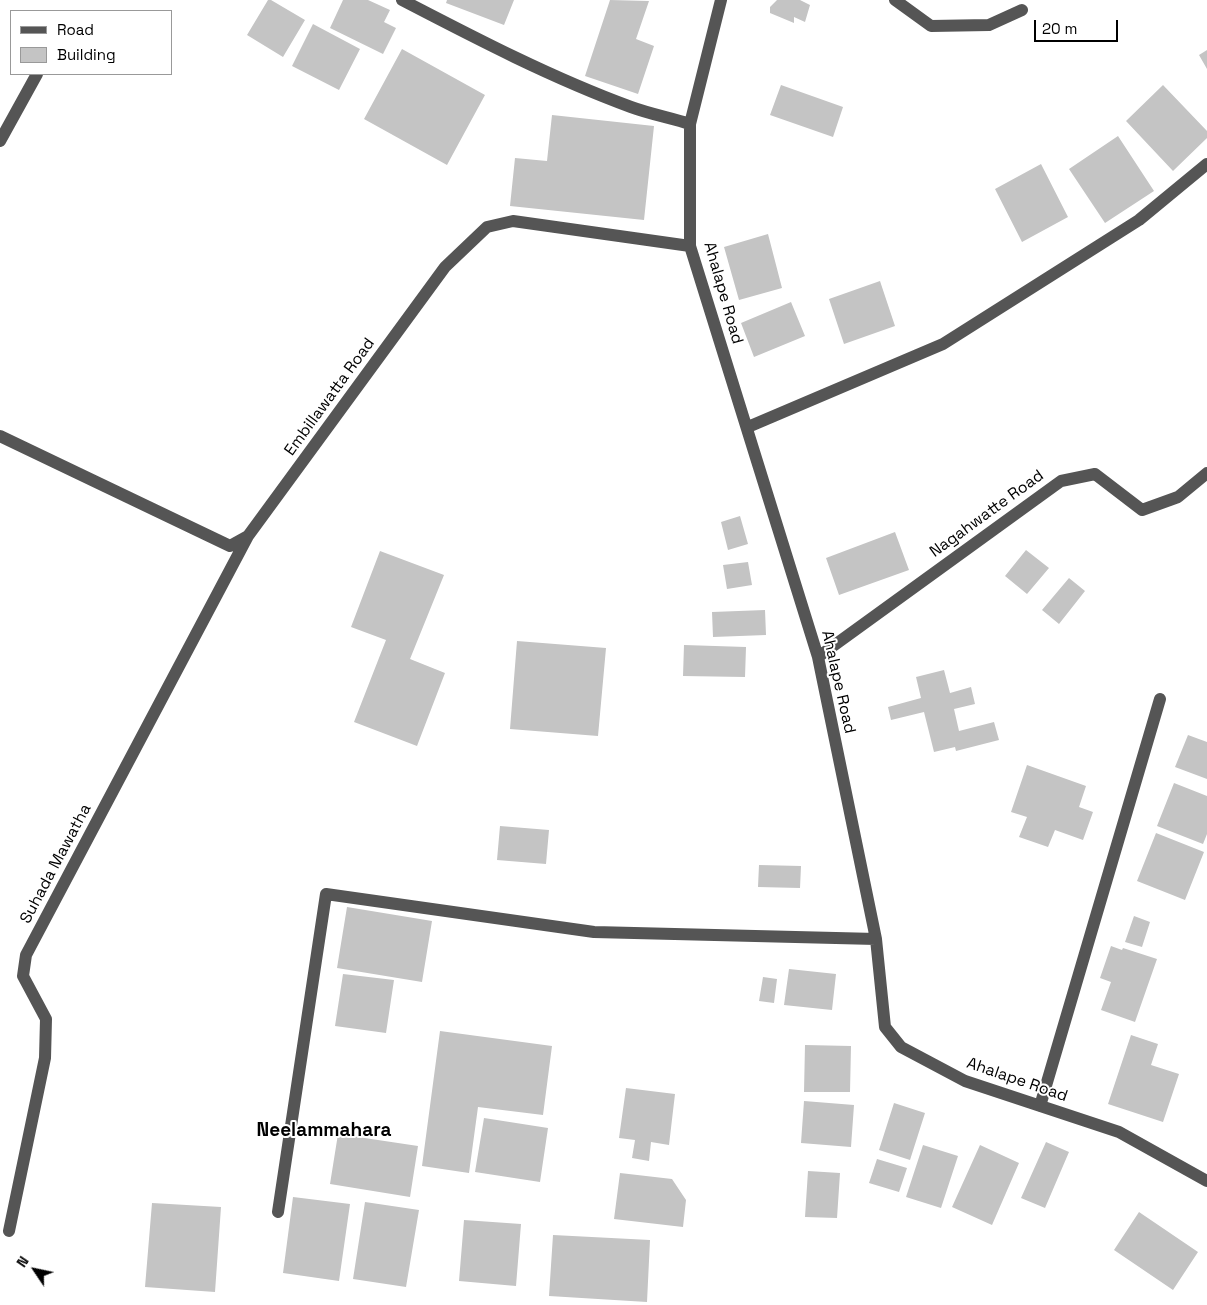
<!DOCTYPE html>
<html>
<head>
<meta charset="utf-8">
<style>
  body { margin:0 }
  #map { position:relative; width:1207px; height:1305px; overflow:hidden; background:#fff; font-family:"Space Grotesk",sans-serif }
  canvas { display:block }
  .legend { position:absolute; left:10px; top:10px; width:162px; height:65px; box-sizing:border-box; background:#fff; border:1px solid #999; margin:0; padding:6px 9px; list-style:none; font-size:15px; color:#000 }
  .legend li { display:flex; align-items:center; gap:10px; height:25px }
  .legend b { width:25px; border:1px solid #999 }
  .north { position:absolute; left:10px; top:1245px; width:50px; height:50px; -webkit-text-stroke:4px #fff; paint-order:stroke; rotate:304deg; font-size:14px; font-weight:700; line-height:20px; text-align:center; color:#000 }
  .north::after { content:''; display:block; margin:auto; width:18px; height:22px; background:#000; clip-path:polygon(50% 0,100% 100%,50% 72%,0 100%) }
  .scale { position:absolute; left:1034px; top:20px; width:84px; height:22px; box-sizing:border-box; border:2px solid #000; border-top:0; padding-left:6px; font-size:15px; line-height:18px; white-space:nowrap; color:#000; -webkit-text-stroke:4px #fff; paint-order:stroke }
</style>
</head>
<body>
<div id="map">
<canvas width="1207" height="1305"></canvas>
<ul class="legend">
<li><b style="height:6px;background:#555"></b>Road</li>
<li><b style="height:14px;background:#c4c4c4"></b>Building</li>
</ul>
<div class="north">N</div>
<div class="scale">20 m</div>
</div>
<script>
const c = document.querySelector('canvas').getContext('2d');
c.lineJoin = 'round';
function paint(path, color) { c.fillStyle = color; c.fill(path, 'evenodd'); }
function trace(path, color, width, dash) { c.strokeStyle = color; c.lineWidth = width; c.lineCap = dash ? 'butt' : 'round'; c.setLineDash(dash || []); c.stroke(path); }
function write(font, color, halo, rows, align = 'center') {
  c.font = font + ' "Space Grotesk",sans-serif'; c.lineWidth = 4; c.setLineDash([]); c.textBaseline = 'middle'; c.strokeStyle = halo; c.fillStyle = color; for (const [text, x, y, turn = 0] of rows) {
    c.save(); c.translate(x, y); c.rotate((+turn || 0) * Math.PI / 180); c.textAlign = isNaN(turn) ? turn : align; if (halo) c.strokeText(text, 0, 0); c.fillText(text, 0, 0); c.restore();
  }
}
paint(new Path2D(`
  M268,0H271L305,20L283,57L247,35Z
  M343,0H368L390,10L384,22L396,28L383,54L330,28Z
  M447,0H514L504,25L446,3Z
  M610,0L649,1L636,39L654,46L638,94L585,76Z
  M777,0H800L810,5L805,22L794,17V23L770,13V7Z
  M313,24L360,49L339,90L292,66Z
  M402,49L485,95L447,165L364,119Z
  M1207,50V69L1199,55Z
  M781,85L843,107L833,137L770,115Z
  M1163,85L1207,131V138L1173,171L1126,121Z
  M552,115L654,126L644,220L510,206L515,158L547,161Z
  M1118,136L1154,191L1105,223L1069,169Z
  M1041,164L1068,217L1022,242L995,189Z
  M768,234L782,288L739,300L724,247Z
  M880,281L895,326L844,344L829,299Z
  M791,302L805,336L754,357L741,323Z
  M740,516L748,544L728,550L721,522Z
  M895,532L909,570L839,595L826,558Z
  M1026,550L1049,568L1027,594L1005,576Z
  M380,551L444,575L410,659L445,673L417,746L354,722L386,640L351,627Z
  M748,562L752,585L727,589L723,565Z
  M1069,578L1085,591L1059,624L1042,610Z
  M765,610L766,635L713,637L712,612Z
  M517,641L606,648L598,736L510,729Z
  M684,645L746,647L745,677L683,676Z
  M944,670L950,693L971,687L975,704L954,709L959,731L994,722L999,740L956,751L955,747L934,752L924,712L891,720L888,707L921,698L916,677Z
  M1188,735L1207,742V779L1175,767Z
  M1027,765L1086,786L1079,807L1093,812L1083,840L1055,830L1048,847L1019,837L1027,817L1011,812Z
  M1174,783L1207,796V834L1203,844L1157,826Z
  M500,826L549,830L546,864L497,860Z
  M1156,833L1204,852L1185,900L1137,881Z
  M759,865L801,866L800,888L758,887Z
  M347,907L432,921L422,982L337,968Z
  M1134,916L1150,922L1142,947L1125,942Z
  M1111,946L1122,950L1123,948L1157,959L1135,1022L1101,1010L1111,982L1100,978Z
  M789,969L836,974L832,1010L784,1005Z
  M343,974L394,980L386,1033L335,1026Z
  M763,977L777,979L774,1003L759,1001Z
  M440,1031L552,1046L543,1115L478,1107L469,1173L422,1166Z
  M1131,1035L1158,1044L1151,1065L1179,1074L1163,1122L1108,1104Z
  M805,1045L851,1046L850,1092H804Z
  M626,1088L675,1094L669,1145L651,1142L649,1161L632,1158L635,1140L619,1138Z
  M804,1101L854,1105L851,1147L801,1143Z
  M894,1103L925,1113L910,1160L879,1150Z
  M484,1118L548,1128L540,1182L475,1172Z
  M338,1134L418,1146L410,1197L330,1184Z
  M1046,1142L1069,1152L1045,1208L1021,1198Z
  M923,1145L958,1156L941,1208L906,1197Z
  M980,1145L1019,1163L992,1225L952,1207Z
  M877,1159L907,1168L899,1192L869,1183Z
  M808,1171L840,1173L837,1218L805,1217Z
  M620,1173L672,1179L686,1200L683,1227L614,1219Z
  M293,1197L350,1204L339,1281L283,1273Z
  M365,1202L419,1210L406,1287L353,1279Z
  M152,1203L221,1207L215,1292L145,1287Z
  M1139,1212L1198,1252L1173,1290L1114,1250Z
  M464,1220L521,1224L516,1286L459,1281Z
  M553,1235L650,1240L647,1302L549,1296Z`), '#c4c4c4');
trace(new Path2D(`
  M402,0C477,39 552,78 631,107C650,114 671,118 690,124
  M721,0L690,124V246L818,657L876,939L885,1027L901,1047L965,1081L1119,1132L1207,1181
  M895,0L931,26L989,25L1022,10
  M0,141L37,74
  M748,427L943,344L1139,220L1207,164
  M0,436L230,546L248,536L445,267L487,227L513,221L690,246
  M818,657L1061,481L1095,474L1142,510L1178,497L1207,473
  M1040,1106L1160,699
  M278,1212L326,894L594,932L876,939
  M9,1231L45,1058L46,1019L23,976L26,955L248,536`), '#555', 12);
write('16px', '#000', '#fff', [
  ["Ahalape Road",723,293,74],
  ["Embillawatta Road",330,397,-54],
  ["Nagahwatte Road",987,514,-36],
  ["Ahalape Road",838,682,77],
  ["Suhada Mawatha",56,864,-62],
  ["Ahalape Road",1017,1080,19]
]);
write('bold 19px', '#000', '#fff', [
  ["Neelammahara",324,1131]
]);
</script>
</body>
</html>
